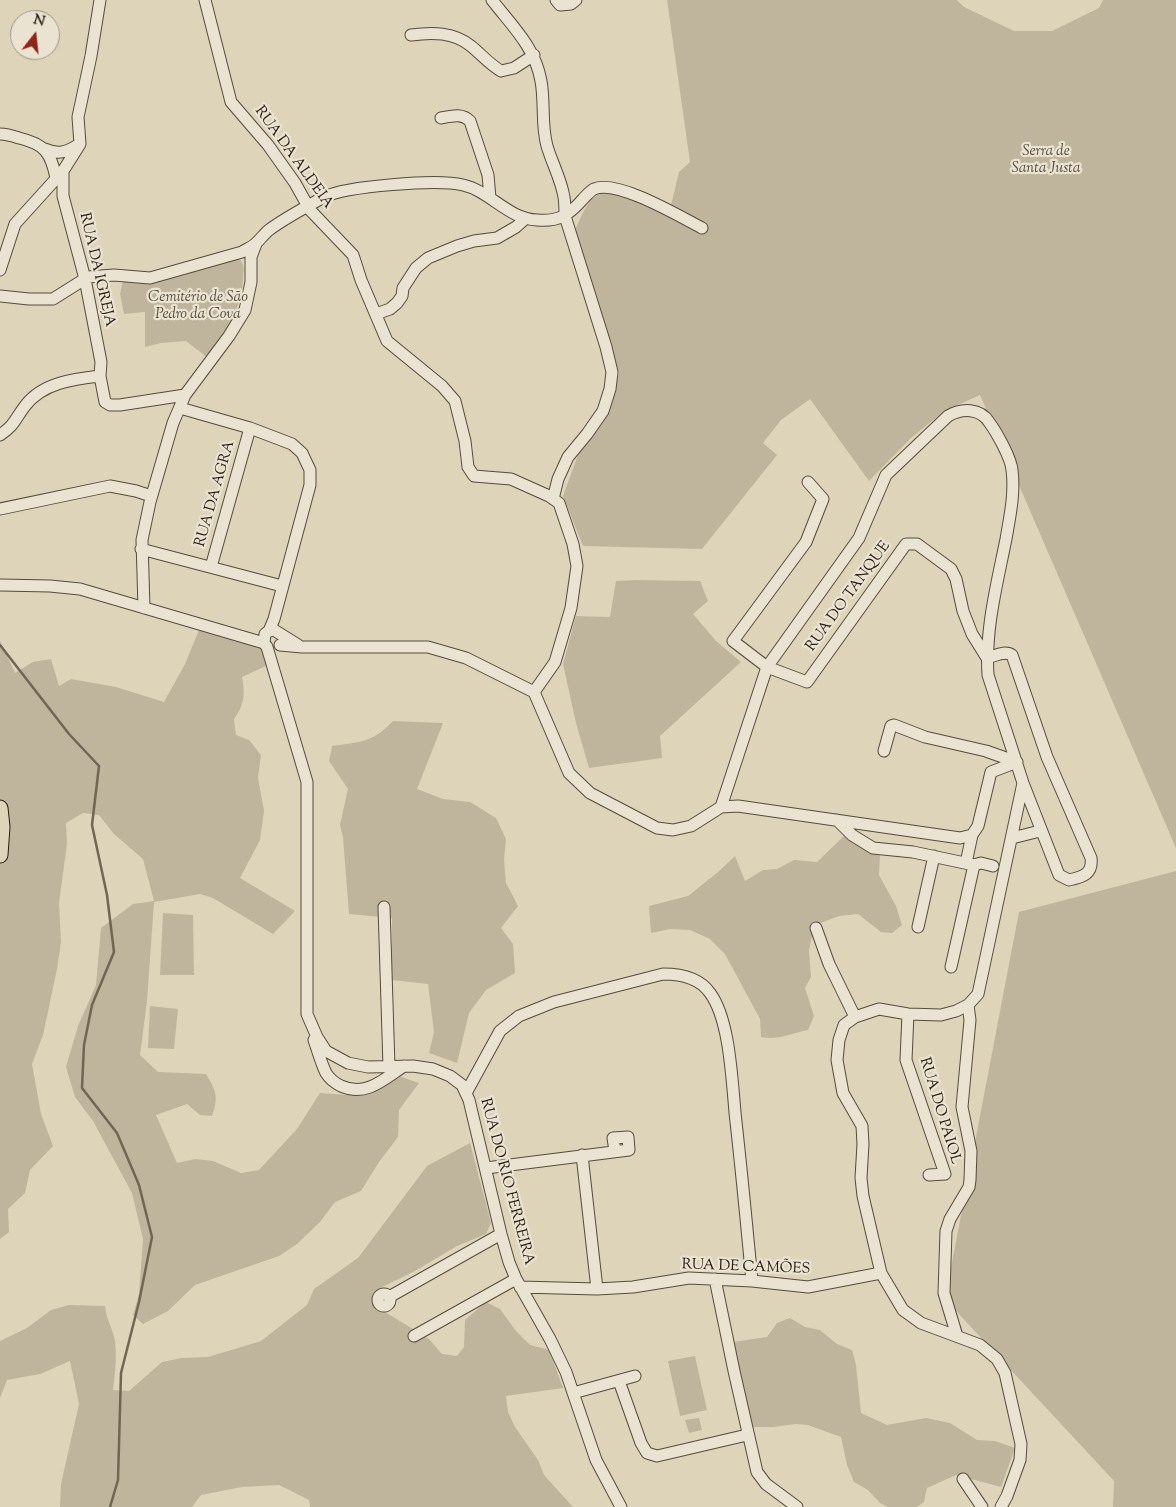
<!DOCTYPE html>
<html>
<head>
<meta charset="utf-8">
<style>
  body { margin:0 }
  #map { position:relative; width:1176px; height:1507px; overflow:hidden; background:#ded4b9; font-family:"Sorts Mill Goudy",serif }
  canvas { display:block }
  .north { position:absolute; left:10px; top:10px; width:50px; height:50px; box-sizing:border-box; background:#eae3d2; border:1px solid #9d9485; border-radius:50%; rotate:16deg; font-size:14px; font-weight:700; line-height:20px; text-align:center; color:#291d11 }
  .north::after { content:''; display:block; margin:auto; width:18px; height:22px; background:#8f2418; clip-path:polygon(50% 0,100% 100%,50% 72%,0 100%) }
</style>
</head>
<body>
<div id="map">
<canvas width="1176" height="1507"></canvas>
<div class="north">N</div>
</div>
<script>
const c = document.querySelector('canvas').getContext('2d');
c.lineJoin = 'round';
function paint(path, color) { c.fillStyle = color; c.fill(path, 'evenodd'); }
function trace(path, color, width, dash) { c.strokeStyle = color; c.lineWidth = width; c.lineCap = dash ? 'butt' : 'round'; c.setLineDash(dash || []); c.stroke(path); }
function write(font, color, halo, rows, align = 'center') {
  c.font = font + ' "Sorts Mill Goudy",serif'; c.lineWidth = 4.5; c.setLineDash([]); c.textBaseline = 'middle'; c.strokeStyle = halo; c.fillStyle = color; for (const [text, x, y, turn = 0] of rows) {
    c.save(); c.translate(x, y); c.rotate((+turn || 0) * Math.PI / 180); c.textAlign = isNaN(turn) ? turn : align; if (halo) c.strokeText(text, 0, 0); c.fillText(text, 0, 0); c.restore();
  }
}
paint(new Path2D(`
  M667,0H957L964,7L1014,31H1052L1099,8L1103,0H1176V848L980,395L944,411L911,438L869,481L810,399L781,420L763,443L777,455L702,549L583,546L563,496L578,455L610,405L619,373L575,230C580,220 586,202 596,196C613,186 649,205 663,214L671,205L679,172L690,162Z
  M238,258C244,262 244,269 243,276C243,308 225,331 208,358L186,341L161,343L145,347V312L124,314L120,294L123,281Z
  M635,580L700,581L708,601L693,614L716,641L741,662L660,736L662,758L589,768L576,723L563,664L576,616L610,617L616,581Z
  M199,630L258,645L263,651L268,665L242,677C245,694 245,704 234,719L236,735L249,740L261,755L258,778L264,811L260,840L240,878L295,911L273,934L213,898L200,894L154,902L147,1001L140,1055L158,1072L206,1074C216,1090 219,1098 212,1116L200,1115L187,1104L156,1115L177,1163L195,1159L213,1161L241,1173L259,1170L297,1129L320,1093L346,1095L363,1092L393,1074L419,1083L399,1110L398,1137L379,1162L361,1191L335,1202L320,1222L297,1244L279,1256L195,1285L168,1311L143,1324L133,1315L139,1294L143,1239L132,1193L93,1121L75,1097L66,1067L78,1026L96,985L101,928L133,904L154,901L143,859L114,834L99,815L83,813L66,823L67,844L59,903L61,942L57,969L43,1035L32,1064L41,1114L53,1146L30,1170L25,1193L8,1209L9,1232L0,1239V641L15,673L33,662L51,659L59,686L71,679L116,687L164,702L185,664Z
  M393,721L443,723L417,789L443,799L470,802L496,818L506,839L504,859L506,883L518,906L501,928L513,944L515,973L486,990L469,1013L457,1063L429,1053L434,1032L428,984L392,980V918L349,914L343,837L340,825L348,789L329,761L332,746C360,742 372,743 393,721Z
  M844,836L860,845L880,852L879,875L896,906L902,925L892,933L881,932L858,914L839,916L818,924L812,935L809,951L811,977L805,988L814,1016L808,1030C793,1033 775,1041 761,1037L760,1019L725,954L710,939L690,930L670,929L651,933L649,906L688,896L717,873L735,856L745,881L763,870L777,869L794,860L817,862Z
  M1176,871V1507H1113L1114,1481L945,1299L1019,912Z
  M163,913L193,915L194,975H160Z
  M150,1006L178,1009L174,1049L148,1048Z
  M470,1143L491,1223L486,1234L457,1246L415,1271L380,1288L377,1295L385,1312L429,1339L442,1354L457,1356L464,1347L465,1320L486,1302L500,1309L516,1331L530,1345L549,1350L563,1388L506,1396L508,1412L515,1427L538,1460L544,1475L573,1507H310L309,1500L279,1485L242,1487L201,1495L192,1507H60L61,1484L79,1404L70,1361L40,1374L7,1380L0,1398V1341L27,1328L51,1310L69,1305L105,1306C106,1319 113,1329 115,1341C117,1357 115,1374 113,1390L129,1391L162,1362L182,1358L208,1357L261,1341L307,1305L314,1289L358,1258L427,1166Z
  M790,1318L805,1327L820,1330L837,1344L852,1350L856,1365L861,1413L887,1425L926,1418L950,1423L977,1440L995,1441L1015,1448L1001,1487L956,1475L927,1488L924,1502L917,1507H888L880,1503L868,1490L854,1482L847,1465L841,1437L808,1425L796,1424L773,1427H749L733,1342L767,1337L777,1323Z
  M695,1356L707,1410L680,1416L668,1361Z
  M699,1418L702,1430L689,1433L685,1420Z`), '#bfb59c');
trace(new Path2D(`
  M0,645L69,734L99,766L92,825L107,895L114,952L92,1005L84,1045L82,1088L117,1133L139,1185L152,1237L139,1302L121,1373L118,1480L110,1507`), '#706654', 2.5);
const minor = new Path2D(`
  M205,0L231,102L268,145L295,183L310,210L353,255L361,280L387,341L442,386L455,401L465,441L468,467L474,476L511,479L549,496L559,503L573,544L577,566L571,608L555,662L534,692
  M492,0C512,26 535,47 541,81C545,102 541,125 547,146C552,163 561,179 564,197C565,203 565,210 565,216L606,347L612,372L610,389L603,411L587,434L568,457L558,479L553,499
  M556,0L560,5L571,4L576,0
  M411,35C432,32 454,32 471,46C482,55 489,64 501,71L514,68L534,55
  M441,118C452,116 462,113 470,121L488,175L490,198
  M0,134C7,134 13,136 19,138C45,144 51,153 56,178
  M45,149C59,155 66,152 78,145
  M63,171V196L85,279L101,362L100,376L105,402L110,405H120L185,395
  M0,270L15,224L63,171L80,144L78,117L91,56L100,0
  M0,296L29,299H53L88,277L114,275L150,278L242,252C247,249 252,247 255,244C260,240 264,234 269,230C285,218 306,207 324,197C347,186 437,179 463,185C490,191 508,219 537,220C559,222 569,215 583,199C586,196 590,191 594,189C617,179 679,216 702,228
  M376,314L390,309L397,303L402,296L403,288L416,268L428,258L457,246L474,241L497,238L516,227L525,219
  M180,408L250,428L292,444L302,453L310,470V485L274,619L269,631
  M0,435C15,425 15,419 25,406C42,383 73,379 100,376
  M808,482L823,499L806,542L733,641L767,667L807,682L906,544H917L951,569L956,579L963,611L972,634L987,658C995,656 1005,650 1012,655L1047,757L1091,858C1093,874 1083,877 1069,880L1059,875L1023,783
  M0,509L110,486L136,491L151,496
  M141,549L282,586
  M211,567L250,428
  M0,585L50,586L80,589L264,643
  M144,608L142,540L150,502L173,423L185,395L229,336L245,310L251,282V257L256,244
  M265,634L264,643L267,647L307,782V1014L317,1037L326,1051L348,1063L368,1067L413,1066L433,1069L450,1076L462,1085L469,1100L501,1234L509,1262L516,1279L550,1339L566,1372L596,1460L621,1507
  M265,634L269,631L274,630L298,645
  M280,645L302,647H428L466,658L534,692
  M534,692L569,773L590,793L657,828L673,830L691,826L721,807L738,806L960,838L972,835L978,826L991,772L1017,762
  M884,751L891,726L894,725L925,737L986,751L1017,762
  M721,807L767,667L859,538L886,475L948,416C962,408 980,408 989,422C997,433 1011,458 1012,470C1015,493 1010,516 1006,539C997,584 985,629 988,675L1023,783L978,994L968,1005L956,1011L941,1015L908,1014L879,1009L855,1017L844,1025L839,1040L837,1060L843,1093L862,1126L863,1144L861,1178L863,1196L881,1273L903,1310L921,1323L980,1345L997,1359L1005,1373L1021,1444L1020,1460L1007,1496L1001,1507
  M837,820L852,835L873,848L913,852L974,865L981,863L993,866
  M1012,838L1040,831
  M966,863L972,835
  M384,907L389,1067
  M918,927L934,856
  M816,928L829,964L855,1017
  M951,967L974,865
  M908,1014L906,1060L945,1174L929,1175
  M314,1040C318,1051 321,1063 326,1073C329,1078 335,1083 341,1086C366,1097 383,1080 404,1066
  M466,1093L500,1031L519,1016L554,1002L663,974C680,974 699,977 710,993C731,1021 732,1087 736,1122C742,1175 747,1228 752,1281
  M582,1155L597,1289
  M486,1168L629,1150L628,1137L613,1138L615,1151
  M715,1279L734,1371L757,1472L766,1484L797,1507
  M520,1287L597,1289L633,1287L689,1278L752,1281L808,1287L881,1273
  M378 1300a6 6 0 1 1 12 0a6 6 0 1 1-12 0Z
  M389,1297L501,1234
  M414,1336L516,1279
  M957,1336L944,1293L946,1231L950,1219L969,1187L970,1180L971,1151L962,1107L970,1020L968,1005
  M619,1381L641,1443L647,1453L657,1456L747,1435
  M573,1393L635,1376
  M963,1479L982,1507`);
const major = new Path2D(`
  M0,808L2,827L0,855`);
trace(minor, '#564b3b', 13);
trace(major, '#291d11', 17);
trace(minor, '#eae3d2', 11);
trace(major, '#ded4b9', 15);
write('italic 15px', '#564b3b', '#eae3d2', [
  ["Serra de",1046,152],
  ["Santa Justa",1046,169],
  ["Cemitério de São",198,298],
  ["Pedro da Cova",198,315]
]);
write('15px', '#291d11', '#eae3d2', [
  ["RUA DA ALDEIA",293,158,54],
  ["RUA DA IGREJA",96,270,77],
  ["RUA DA AGRA",216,494,-74],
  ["RUA DO TANQUE",849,597,-54],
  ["RUA DO PAIOL",939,1111,73],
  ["RUA DO RIO FERREIRA",506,1182,75],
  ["RUA DE CAMÕES",746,1268,2]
]);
</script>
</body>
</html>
